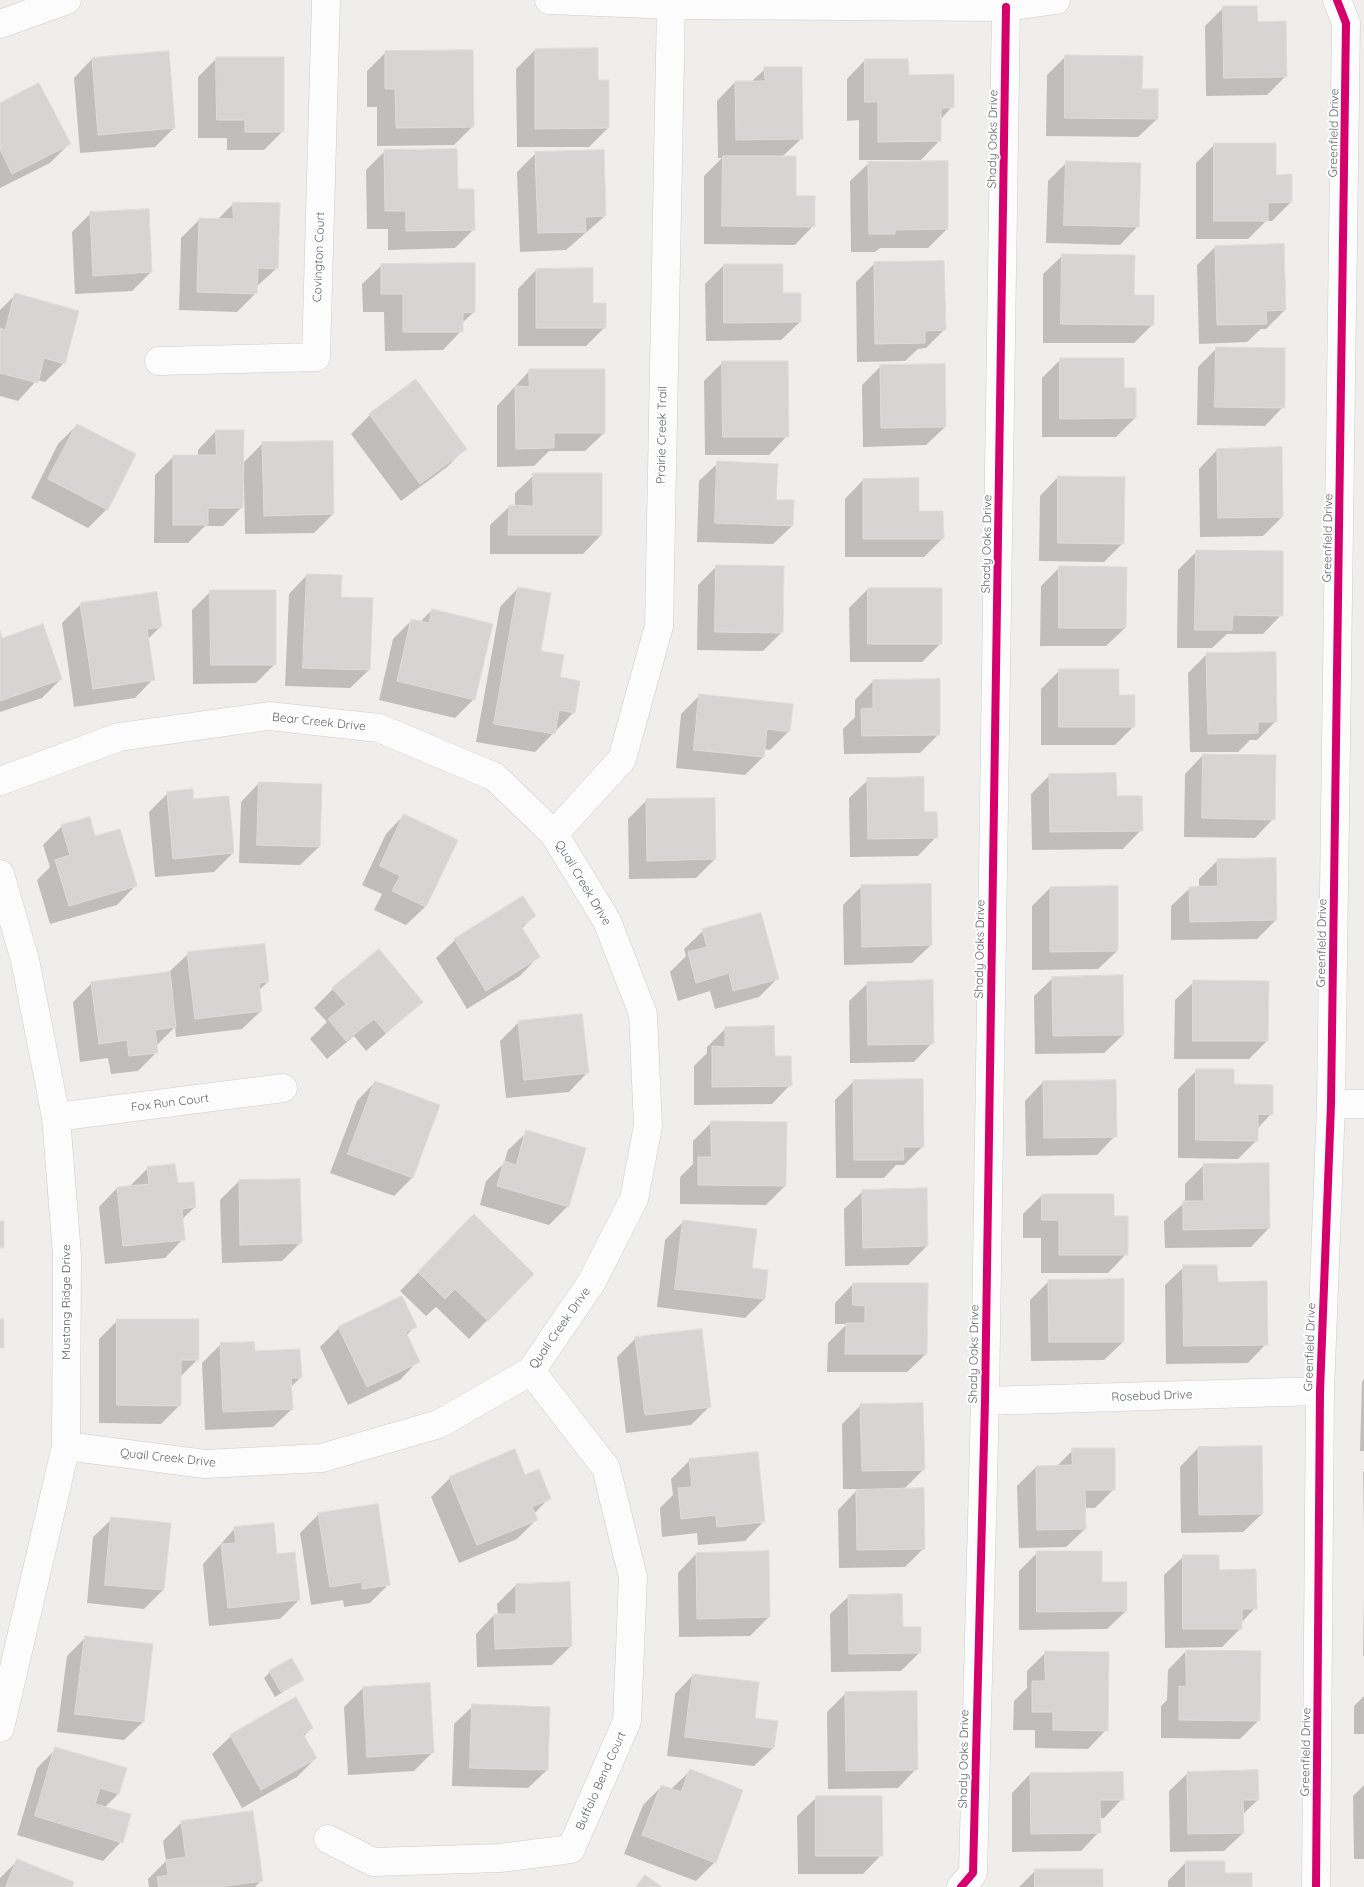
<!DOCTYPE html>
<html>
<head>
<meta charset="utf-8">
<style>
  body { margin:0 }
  canvas { display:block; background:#efeeea }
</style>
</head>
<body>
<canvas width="1364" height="1887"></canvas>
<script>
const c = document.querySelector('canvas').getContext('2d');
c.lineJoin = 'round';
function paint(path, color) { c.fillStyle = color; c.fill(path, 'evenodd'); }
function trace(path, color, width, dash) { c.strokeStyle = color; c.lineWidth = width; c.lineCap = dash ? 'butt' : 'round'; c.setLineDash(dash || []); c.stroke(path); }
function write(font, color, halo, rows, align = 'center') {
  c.font = font + ' Quicksand,sans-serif'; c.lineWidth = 4; c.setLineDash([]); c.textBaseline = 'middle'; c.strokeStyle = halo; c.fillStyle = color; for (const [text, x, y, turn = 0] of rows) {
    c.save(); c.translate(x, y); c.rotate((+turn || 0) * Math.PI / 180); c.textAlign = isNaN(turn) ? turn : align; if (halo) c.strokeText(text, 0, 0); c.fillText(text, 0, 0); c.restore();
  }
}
paint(new Path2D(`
  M1224,7L1256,23L1286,76L1267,95L1206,96L1205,26Z
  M535,50L597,81L608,128L589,147H517L516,69Z
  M386,52L473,126L454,145L377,146V107H367V71Z
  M1066,56L1141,91L1157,119L1138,137L1046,136L1047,75Z
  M217,58L283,131L264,150H227V138H198V77Z
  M92,59L174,128L155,147L80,153L74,78Z
  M865,60L907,76L952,107L940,120L939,141L921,160H859V120L847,121V79Z
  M765,69L802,138L782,157L795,197L813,226L795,245L704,244V176L722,158H718L717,101L735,82H751Z
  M0,104L69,144L50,163L0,188Z
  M1215,144L1291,202L1272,221H1266L1248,239H1196V163Z
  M385,151L457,190L474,229L455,248L388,250V229H367L366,170Z
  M536,153L605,216L566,250L520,252L517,172Z
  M1067,162L1138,226L1120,245L1046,243L1048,181Z
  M869,163L947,229L928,248H880L875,252H851L850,181Z
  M234,203L277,268L256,287V293L237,312L179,310L181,238L200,219L217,220Z
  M90,214L151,272L132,291L75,294L72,232Z
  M1215,247L1285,310L1266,329H1261L1247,342L1199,344L1197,265Z
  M1062,256L1133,296L1152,325L1134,343H1043V274Z
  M874,264L944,330L926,348L918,349L905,361L857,362L856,282Z
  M724,265L782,295L800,322L781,340L706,341L705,284Z
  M381,266L474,312L461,324V331L443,350L385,351L384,312H363L362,284Z
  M536,270L592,304L605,327L586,346H518V289Z
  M15,295L64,363L45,382L37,380L18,401L0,396V310Z
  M1217,348L1283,407L1265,426L1197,425L1198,367Z
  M1061,359L1123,389L1135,418L1116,437H1042V378Z
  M723,362L787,436L769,455H705L704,381Z
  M881,366L945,427L926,445L863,447L862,385Z
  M530,370L604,433L585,451H549L534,466L497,467V406Z
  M415,381L465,449L447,467L401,501L351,434L370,415Z
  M77,425L107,509L88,528L31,498L58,444Z
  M216,431L242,464L263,443L333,514L314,533L245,534L244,481H242V507L223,526H205L188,543H154L155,475L174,456H198V450Z
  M1217,450L1282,517L1263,536L1200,537L1199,469Z
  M718,463L775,501L792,526L773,544L697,542L699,481Z
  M534,475L601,535L583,554H490V525L509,507H515V493Z
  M1058,477L1123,543L1104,562L1039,561L1040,496Z
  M863,480L918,512L942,539L924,557H845V499Z
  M1196,552L1281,615L1263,634H1227L1212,648H1177L1178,570Z
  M717,566L782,632L763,651L697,650L698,585Z
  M1060,567L1125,628L1106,646H1040L1041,586Z
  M307,575L369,670L350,688L285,686L289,594Z
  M518,588L539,652L574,712L535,752L476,742L500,607Z
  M868,589L941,643L922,662H850L849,608Z
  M211,591L274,665L256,683L193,684L192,610Z
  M80,605L161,626L147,640L153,679L135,698L74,707L62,623Z
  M432,610L474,699L455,718L379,700L393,639L412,620L420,622Z
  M0,635L2,639L61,679L42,698L0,712Z
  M1207,654L1276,721L1257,740H1250L1238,752H1190L1188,673Z
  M1059,671L1118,697L1134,726L1115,745H1041V689Z
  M873,681L939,734L920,753L844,754L843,729L855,717V700Z
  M700,695L789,731L770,750L764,749L763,757L745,775L676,768L681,714Z
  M1203,755L1273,819L1255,838L1184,837L1185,774Z
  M1050,775L1116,797L1141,830L1123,849L1032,850L1031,794Z
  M868,780L923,813L936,837L918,856L850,857L849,798Z
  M259,783L319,847L300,865L239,863L241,802Z
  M168,793L192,800L233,853L214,872L155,877L149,812Z
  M647,800L715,859L696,878L629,879L628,819Z
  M404,815L456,841L425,907L406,925L374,910L382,894L362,885L386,834Z
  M62,826L135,886L117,905L50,924L37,880L50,867L43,845Z
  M1218,860L1276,920L1257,939L1171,940V906L1190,888H1199V879Z
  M861,887L931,945L912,963L844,965L843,905Z
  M1050,888L1117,951L1098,969L1032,970V906Z
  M534,916L521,929L538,957L520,976L467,1009L436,958L455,940Z
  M703,931L778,978L759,997L715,1009L710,991L678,1001L670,972L686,956L684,949Z
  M188,954L268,982L258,991L261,1011L242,1029L176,1037L175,1027L156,1046L157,1052L138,1071L111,1074L108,1058L80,1062L73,1002L92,983L169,972Z
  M1053,978L1123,1035L1104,1053L1035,1054L1034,996Z
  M1194,982L1267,1041L1249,1059H1174L1175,1000Z
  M868,983L932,1043L914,1062L850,1063L849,1001Z
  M333,989L422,1002L366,1051L354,1036L327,1059L310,1039L327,1022L314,1008Z
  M518,1023L587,1073L569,1092L506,1098L500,1041Z
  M726,1028L790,1085L772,1104L694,1105V1066L707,1053V1047Z
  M1197,1070L1271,1114L1257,1129V1140L1238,1159L1178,1158V1089Z
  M854,1081L922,1147L904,1165H896L884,1178H836L835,1100Z
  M375,1082L412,1178L394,1196L330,1173L357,1101Z
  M1043,1082L1115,1136L1097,1155L1026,1156L1025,1101Z
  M712,1122L785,1186L766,1205L680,1204V1177L693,1164V1141Z
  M527,1132L568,1206L549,1225L480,1205L486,1181L504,1163L508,1150Z
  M1204,1165L1269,1228L1251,1247L1165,1248L1164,1221L1185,1202V1184Z
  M148,1168L177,1185L195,1207L181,1220L183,1239L165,1258L105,1264L99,1207L117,1188L129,1187Z
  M239,1181L300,1243L282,1261L222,1263L220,1200Z
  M863,1191L927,1246L908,1265L845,1266L844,1209Z
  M1042,1195L1113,1217L1126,1254L1108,1273H1041V1238H1023V1214Z
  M684,1221L764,1299L745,1318L657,1307L665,1240Z
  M455,1235L532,1274L469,1339L436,1307L426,1316L400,1291Z
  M1184,1267L1217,1283L1266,1344L1248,1363L1166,1364L1165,1285Z
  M1049,1281L1123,1342L1104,1360L1031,1361L1030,1300Z
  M853,1284L926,1354L907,1372H827L828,1343L847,1324H835V1303Z
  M118,1320L197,1360L180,1377V1405L161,1424L99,1423V1339Z
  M415,1326L406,1336L418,1361L400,1380L348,1405L320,1347L339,1328Z
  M636,1338L710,1406L691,1425L626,1433L617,1357Z
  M220,1345L254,1352L301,1377L291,1387L292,1409L273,1427L205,1430L202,1363Z
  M1364,1379V1451H1360L1362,1382Z
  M861,1405L923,1470L903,1490L924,1548L905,1567L839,1568L838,1510L858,1489H843L842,1424Z
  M1198,1448L1262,1514L1243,1532L1181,1533L1180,1467Z
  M1073,1450L1114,1489L1095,1508H1084L1085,1529L1066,1547L1019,1548L1017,1486L1036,1467H1056Z
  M690,1460L763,1522L745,1541L698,1545L697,1533L662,1537L660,1508L673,1495L671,1479Z
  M1364,1471V1533L1363,1472Z
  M524,1477L549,1498L534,1514L536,1520L517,1539L459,1563L431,1497L450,1478Z
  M319,1514L389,1584L370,1603L344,1607L343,1600L311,1605L300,1533Z
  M112,1519L163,1590L144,1609L87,1603L93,1537Z
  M235,1528L299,1600L280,1619L209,1626L203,1564Z
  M1037,1553L1100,1584L1126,1611L1107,1629L1019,1630V1571Z
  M696,1554L769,1617L750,1636L679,1637L678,1573Z
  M1183,1557L1218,1571L1255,1608L1241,1623V1628L1222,1647L1165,1648L1164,1575Z
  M516,1585L571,1646L552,1665L477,1667L476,1634L494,1615H498L497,1604Z
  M1364,1594V1656H1363L1364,1595Z
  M849,1596L902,1629L920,1652L901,1671L831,1672L830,1614Z
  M86,1637L143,1722L124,1740L57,1732L67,1656Z
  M1186,1651L1259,1720L1240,1739L1161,1738V1706L1167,1700L1168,1670Z
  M1046,1652L1106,1730L1088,1749L1035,1748V1730H1013L1014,1701L1027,1688V1671Z
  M270,1672L302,1680L275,1697L264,1678Z
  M693,1675L753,1719L773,1748L754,1766L667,1756L675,1694Z
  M429,1684L433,1752L414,1771L348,1775L344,1707L363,1688Z
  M846,1693L916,1769L898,1788L828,1789L827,1712Z
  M1364,1696V1734H1354V1706Z
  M473,1706L547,1770L528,1788L452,1786L454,1724Z
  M312,1728L304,1736L316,1758L297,1777L242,1808L212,1754L231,1736Z
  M56,1749L125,1769L118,1794L104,1808L121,1842L103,1861L17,1835L37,1768Z
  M690,1771L715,1862L696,1881L624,1854L643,1805L662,1786L671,1789Z
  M1188,1773L1258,1800L1242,1815L1243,1833L1224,1851L1170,1852L1169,1791Z
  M1030,1774L1122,1799L1104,1818H1099V1832L1081,1851L1012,1852V1793Z
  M1364,1785V1859H1354L1353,1796Z
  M816,1798L881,1855L863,1874H798L797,1816Z
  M182,1822L262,1880L255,1887H160L159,1882L158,1887H149L148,1879L166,1861L163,1841Z
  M17,1861L71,1887H0V1878Z
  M1186,1862L1224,1874L1251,1887H1168V1881Z
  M1035,1871L1102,1887H1019Z`), '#0003');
const building = new Path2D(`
  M1223,6H1257L1258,22L1286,21L1287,77L1224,78Z
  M598,48V80H609V128L535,129V49Z
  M473,50L474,127L396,128L395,89H385V51Z
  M169,51L175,128L98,135L92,58Z
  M1065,55L1143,56L1142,89H1158V119L1065,118Z
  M216,57H284V132H245V120H217Z
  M865,59H908L909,75L954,74V108H941V141L878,142V102H865Z
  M764,67H802L803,139L736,140L735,81H765Z
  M39,83L71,144L12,174L0,149V103Z
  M1214,143H1276V175L1292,174V202L1268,203V221H1214Z
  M457,149L458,189H474L475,230L406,231V211H385L384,150Z
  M604,150L606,216L585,217L586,232L538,233L535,152Z
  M723,156H796V196H815V227L722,226Z
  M948,161V229L895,230V234H869L868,162Z
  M1066,161L1141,163L1139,227L1064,225Z
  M233,202L280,203L278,269L258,268L257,294L197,292L199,218L233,219Z
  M149,209L152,272L93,276L90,212Z
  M1284,244L1286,310L1266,311L1267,324L1217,325L1215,246Z
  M1062,254L1135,255L1134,295H1154V325L1061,324Z
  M944,261L946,330L925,331V343L875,344L874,262Z
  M475,263V312L463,313V332H403V294H381V264Z
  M724,264H783V293H801V322L724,323Z
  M593,268V303H606V328H536V269Z
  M15,293L79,311L65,364L44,358L38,383L0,373V328L5,330Z
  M1216,347L1285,348V408L1215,407Z
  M1060,358H1124V388H1136V418L1060,419Z
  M722,361H788L789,437H723Z
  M945,364L946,427L881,428L880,365Z
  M529,369H605V433H554V448L516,449L515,386L529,387Z
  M416,379L467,449L420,484L369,414Z
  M77,424L136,454L108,510L48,479Z
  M216,430H244L243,508H208V525H173V455H216Z
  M333,441L334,514L264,516L262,442Z
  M1282,447L1283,517L1218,518L1217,449Z
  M717,461L778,464L776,500H794L793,526L715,523Z
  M533,473H602V535H508L509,505L533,506Z
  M1058,476L1125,477L1124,544L1058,543Z
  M919,478V511H943L944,539H863V479Z
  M1196,550L1283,551V616L1233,615L1232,630H1195Z
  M716,565L784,566L783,633L715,632Z
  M1059,566L1127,567L1126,628H1059Z
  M307,574L342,575L341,597L373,598L370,670L303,668Z
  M518,587L551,593L541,651L564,655L560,677L580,681L575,713L559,710L555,734L494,724Z
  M868,588H942V644H868Z
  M210,590H276V665H211Z
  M157,592L162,627L147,629L155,680L93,689L80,603Z
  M432,609L493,624L475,700L397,681L411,619L429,623Z
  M43,624L62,679L0,701V631L2,638Z
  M1276,652L1277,722H1258V733L1208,734L1206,653Z
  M1059,669H1119V695H1135V727H1059Z
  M940,679V735L862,736L861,709L873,708V680Z
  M699,694L793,704L790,732L767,729L764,757L694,750Z
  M1203,754L1276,755L1275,820L1202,818Z
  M1116,773L1117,796H1142L1143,831L1050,832L1049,774Z
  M924,777V812H937L938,838L868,839L867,778Z
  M259,782L322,784L320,847L257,845Z
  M193,789V799L229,796L234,853L173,859L167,792Z
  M715,798L716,859L647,861L646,799Z
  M404,814L458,840L426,907L392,891L400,876L380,866Z
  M90,817L95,836L120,829L137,886L69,906L55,860L70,855L61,825Z
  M1276,858L1277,920L1190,922L1189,887L1218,886L1217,859Z
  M931,884L932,945L862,947L861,885Z
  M1118,886V951L1050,952V887Z
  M523,896L536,916L521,926L540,957L486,991L454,939Z
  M761,913L779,979L733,991L729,973L696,983L688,952L707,947L702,929Z
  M265,944L269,982L259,983L262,1011L195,1019L187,952Z
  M379,949L423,1002L386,1033L374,1019L346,1041L328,1019L346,1004L332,988Z
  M170,972L176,1027L155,1030L158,1053L129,1056L127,1040L99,1044L91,982Z
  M1123,975L1124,1035L1053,1036L1052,977Z
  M933,980L934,1044L868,1045L867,982Z
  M1193,980L1269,981L1268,1041H1193Z
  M582,1014L589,1073L524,1080L518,1021Z
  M774,1026L775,1056H791L792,1086L712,1087V1046L725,1047V1027Z
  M1196,1069H1234V1084L1273,1085V1115L1258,1114V1141L1196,1140Z
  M923,1079L924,1147H903L904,1160H854L853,1080Z
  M1116,1080L1117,1137L1044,1138L1043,1081Z
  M375,1081L440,1105L413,1178L348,1154Z
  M711,1121L787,1122L786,1186L698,1185V1157H711Z
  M526,1130L586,1148L569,1207L497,1186L504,1161L516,1165Z
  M1269,1163L1270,1228L1183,1230V1201H1204L1203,1164Z
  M175,1164L178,1183L194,1182L196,1207L182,1209L185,1240L123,1246L117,1187L149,1184L147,1167Z
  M300,1179L302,1243L240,1245L239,1180Z
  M927,1188L928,1246L863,1248L862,1190Z
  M1042,1194H1114V1216H1128V1255H1059V1220H1042Z
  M474,1214L534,1274L488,1321L455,1289L445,1299L418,1272Z
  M683,1220L757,1229L752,1268L768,1270L765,1299L675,1289Z
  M0,1221H4V1248H0Z
  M1183,1265H1217L1218,1282L1267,1281L1268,1345L1184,1346Z
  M1124,1279V1342H1049L1048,1280Z
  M853,1283H928L927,1354H845L846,1323H865V1306L853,1305Z
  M402,1296L417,1327L406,1332L420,1362L367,1387L338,1327Z
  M0,1319H4V1348H0Z
  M117,1319H199V1360H181V1406L117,1405Z
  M702,1329L711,1407L645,1415L635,1337Z
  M254,1342L255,1351L300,1349L302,1378H291L293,1409L223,1412L220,1343Z
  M923,1403L925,1470L862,1471L860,1404Z
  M1262,1446L1263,1514L1199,1515L1198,1447Z
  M1072,1448H1115V1490H1085L1086,1529L1037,1530L1036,1466L1072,1465Z
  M515,1449L525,1475L539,1469L551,1499L532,1507L538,1520L477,1545L449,1477Z
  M758,1452L765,1522L717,1527L716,1515L681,1519L678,1488L692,1487L689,1459Z
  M924,1488L925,1549L857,1550L856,1490Z
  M378,1504L390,1585L362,1589V1582L330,1587L318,1513Z
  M111,1517L171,1523L164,1590L105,1585Z
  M274,1523L277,1554L295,1552L300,1600L228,1608L221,1544L236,1543L234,1527Z
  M769,1551L770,1617L697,1619L696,1553Z
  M1037,1551H1102V1582H1127V1611L1037,1612Z
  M1183,1555H1219V1570L1256,1569L1257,1609H1242V1629H1183Z
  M570,1582L572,1646L495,1649L494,1614H516V1584Z
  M902,1594L903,1627H921V1653L849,1654L848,1595Z
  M85,1636L153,1644L144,1722L75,1714Z
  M1186,1650L1261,1651L1260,1721L1179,1720V1686L1186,1687Z
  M1045,1651L1109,1652L1108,1731L1053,1730V1712H1032V1681H1045Z
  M292,1658L304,1680L281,1692L269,1671Z
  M693,1674L759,1682L755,1718L778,1721L774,1748L685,1737Z
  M430,1683L434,1753L367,1757L363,1687Z
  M917,1691L918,1770L846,1771L845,1692Z
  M296,1697L313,1728L303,1734L317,1758L261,1790L230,1735Z
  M472,1704L550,1707L548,1770L470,1768Z
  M55,1747L127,1768L119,1794L100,1788L95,1804L131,1814L123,1843L35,1816Z
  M690,1769L743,1790L716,1863L642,1835L661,1785L681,1792Z
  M1258,1770L1259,1800H1243L1244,1833L1188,1834L1187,1772Z
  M1123,1772L1124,1800H1100L1101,1833L1031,1834L1030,1773Z
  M816,1796H882L883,1856H816Z
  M253,1811L263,1881L218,1887H159L157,1877L168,1875L166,1860L186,1857L181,1821Z
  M17,1859L74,1882L72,1887H6Z
  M1186,1861H1225V1873H1252V1887H1186Z
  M1035,1869H1103V1887H1035Z
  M645,1875L662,1887H636Z`);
paint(building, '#d6d5d3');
trace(building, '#deddd9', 1);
const minor = new Path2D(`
  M549,0L671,5L1006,7L1056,0
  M0,24L67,0
  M159,361L316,357L326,0
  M0,781L119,737L269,716L379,728L495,777L554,834L607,921L643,1014L648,1126L634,1199L591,1283L531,1371L439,1424L322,1458L205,1464L66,1446
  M554,834L622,759L659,626L671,5
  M0,874L25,960L56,1117L67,1255L66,1446L0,1728
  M1331,1104H1364
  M56,1117L283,1088
  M985,1401L1320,1391
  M328,1839L373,1862L500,1858L571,1849L627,1721L633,1577L606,1468L531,1371
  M961,1887L973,1873L985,1401L1006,7
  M1316,1887L1320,1391L1331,1104L1346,23L1337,0`);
trace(minor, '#cbcccc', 29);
trace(minor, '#fdfcfc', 28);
trace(new Path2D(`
  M961,1887L973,1873L985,1401L1006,7
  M1316,1887L1320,1391L1331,1104L1346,23L1337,0`), '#d6006c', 8);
write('12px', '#5f6368', '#fff', [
  ["Greenfield Drive",1334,133,-89],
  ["Shady Oaks Drive",993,139,-89],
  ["Covington Court",319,257,-88],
  ["Prairie Creek Trail",662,435,-89],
  ["Greenfield Drive",1328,538,-89],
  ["Shady Oaks Drive",987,544,-89],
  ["Bear Creek Drive",319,722,6],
  ["Quail Creek Drive",583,883,59],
  ["Greenfield Drive",1322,943,-89],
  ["Shady Oaks Drive",980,949,-89],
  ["Fox Run Court",170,1103,-7],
  ["Mustang Ridge Drive",66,1302,-90],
  ["Quail Creek Drive",560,1328,-55],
  ["Greenfield Drive",1310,1347,-88],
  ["Shady Oaks Drive",974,1354,-89],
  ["Rosebud Drive",1152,1396,-2],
  ["Quail Creek Drive",168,1458,6],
  ["Greenfield Drive",1306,1752,-89],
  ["Shady Oaks Drive",964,1759,-89],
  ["Buffalo Bend Court",601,1781,-66]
]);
</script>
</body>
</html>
